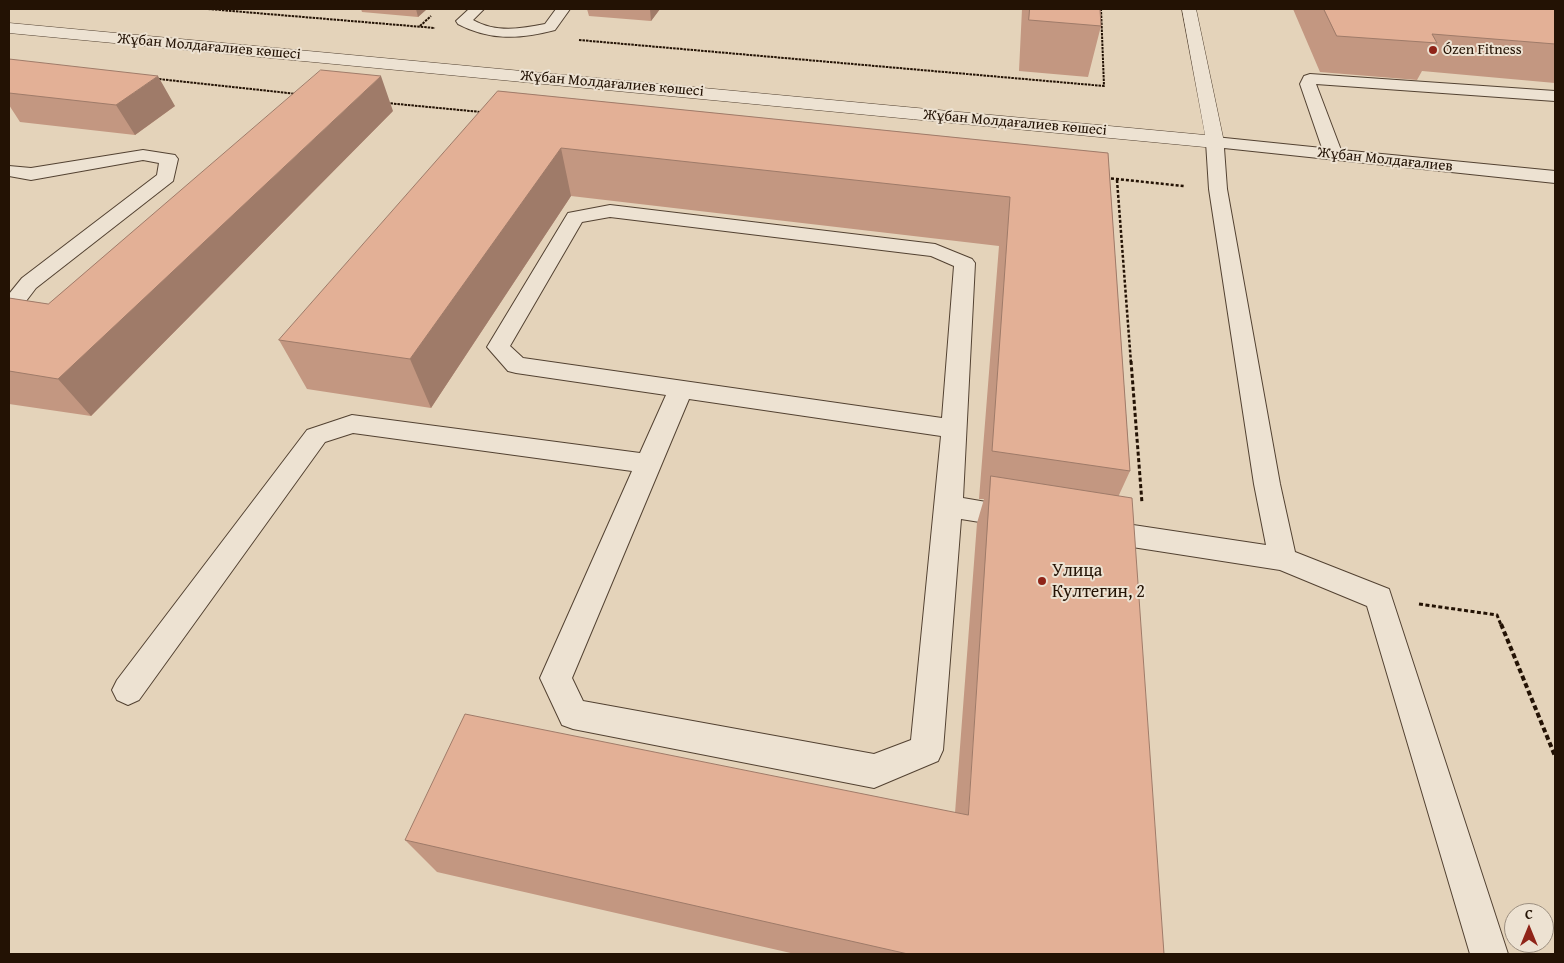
<!DOCTYPE html>
<html>
<head>
<meta charset="utf-8">
<style>
  body { margin:0 }
  #map { position:relative; width:1564px; height:963px; overflow:hidden; background:#e4d3ba; font-family:"Gentium Book Plus",serif }
  canvas { display:block }
  .frame { position:absolute; inset:0; border:10px solid #231204; pointer-events:none }
  .north { position:absolute; left:1504px; top:903px; width:50px; height:50px; box-sizing:border-box; background:#ede2d2; border:1px solid #9c8f80; border-radius:50%; rotate:0deg; font-size:14px; font-weight:700; line-height:20px; text-align:center; color:#231204 }
  .north::after { content:''; display:block; margin:auto; width:18px; height:22px; background:#8f2418; clip-path:polygon(50% 0,100% 100%,50% 72%,0 100%) }
</style>
</head>
<body>
<div id="map">
<canvas width="1564" height="963"></canvas>
<div class="frame"></div>
<div class="north">С</div>
</div>
<script>
const c = document.querySelector('canvas').getContext('2d');
c.lineJoin = 'round';
function trace(path, color, width, dash) { c.strokeStyle = color; c.lineWidth = width; c.lineCap = dash ? 'butt' : 'round'; c.setLineDash(dash || []); c.stroke(path); }
function paint(path, color) { c.fillStyle = color; c.fill(path, 'evenodd'); }
function write(font, color, halo, rows, align = 'center') {
  c.font = font + ' "Gentium Book Plus",serif'; c.lineWidth = 4; c.setLineDash([]); c.textBaseline = 'middle'; c.strokeStyle = halo; c.fillStyle = color; for (const [text, x, y, turn = 0] of rows) {
    c.save(); c.translate(x, y); c.rotate((+turn || 0) * Math.PI / 180); c.textAlign = isNaN(turn) ? turn : align; if (halo) c.strokeText(text, 0, 0); c.fillText(text, 0, 0); c.restore();
  }
}
const service = new Path2D(`
  M469,9H484L473,20C496,33 520,29 545,24L556,9H570L555,30C521,39 490,41 458,24L456,21Z
  M1310,74L1555,91V101L1316,84L1341,150L1555,171V183L1224,148L1227,189L1280,484L1295,552L1389,589L1508,954H1470L1367,606L1280,570L1100,542L1090,539L1086,531L1090,523L1100,520L1266,545L1254,484L1209,189L1206,142L1209,138L1215,137L1322,148L1300,84L1304,76Z
  M143,150L175,155L178,159L173,181L36,288L17,313L9,315V294L22,278L157,175L159,163L143,160L31,180L9,176V166L31,168Z
  M610,205L935,244L972,259L975,263L963,498L1027,509L1031,517L1027,525L1017,528L961,519L943,750L938,761L874,788L573,729L562,725L540,678L632,471L353,433L325,442L139,700L128,705L117,700L112,690L117,680L307,430L352,415L640,453L666,395L516,373L508,371L487,347L568,213ZM610,217L931,256L954,266L942,418L523,358L510,346L582,222ZM689,399L941,436L911,740L874,754L583,701L572,678Z`);
const minor = new Path2D(`
  M1182,9H1196L1224,142L1222,146L1215,148L9,33V23L1205,135Z`);
trace(service, '#534232', 2);
trace(minor, '#534232', 1);
trace(new Path2D(`
  M208,9L435,28
  M420,26L431,16
  M579,40L1104,86L1101,9
  M159,79L297,94
  M387,103L481,112`), '#231204', 2, [2.5, 1]);
trace(new Path2D(`
  M1106,178L1184,186
  M1117,180L1131,363`), '#231204', 2.5, [3, 2]);
trace(new Path2D(`
  M1131,361L1142,503
  M1419,604L1497,615L1501,625`), '#231204', 3, [4, 2.5]);
trace(new Path2D(`
  M1501,624L1555,756`), '#231204', 4, [5, 3]);
paint(service, '#ede2d2');
paint(minor, '#ede2d2');
paint(new Path2D(`
  M361,9H427L418,17L362,12Z
  M587,9H660L651,21L589,16Z
  M1022,9H1100L1101,26L1088,77L1019,71Z
  M1293,9H1555V83L1422,71L1417,80L1320,72Z
  M9,59L175,106L135,135L20,122L9,105Z
  M498,91L1108,153L1130,471L1119,495L1164,954H795L437,872L405,840L955,813L977,523L984,499H979L999,246L571,196L431,408L307,389L279,340Z
  M393,111L91,416L9,404V298L48,304Z`), '#c39781');
paint(new Path2D(`
  M416,9H427L418,17Z
  M650,9H660L651,21Z
  M158,76L175,106L135,135L116,105Z
  M381,76L393,111L91,416L58,379Z
  M561,148L571,196L431,408L410,359Z`), '#9f7b69');
const building = new Path2D(`
  M1030,9H1100L1101,26L1029,20Z
  M1324,9H1555V44L1432,34L1437,43L1337,36Z
  M9,59L158,76L116,105L9,93Z
  M321,70L381,76L58,379L9,371V298L48,304Z
  M498,91L1108,153L1130,471L992,451L1010,197L561,148L410,359L279,340Z
  M991,476L1132,498L1164,954H908L405,840L465,714L968,815Z`);
paint(building, '#e3b096');
trace(building, '#9f7b69', 1);
for (const [x, y, r, color] of [
  [1433,50,5,"#8f2418"],
  [1042,581,5,"#8f2418"]
]) { const dot = new Path2D(); dot.arc(x, y, r, 0, 2 * Math.PI); c.fillStyle = color; c.fill(dot); trace(dot, '#ede2d2', 2); }
write('15px', '#231204', '#ede2d2', [
  ["Жұбан Молдағалиев көшесі",209,47,5],
  ["Жұбан Молдағалиев көшесі",612,84,5],
  ["Жұбан Молдағалиев көшесі",1015,123,5],
  ["Жұбан Молдағалиев",1385,160,6]
]);
write('15px', '#231204', '#ede2d2', [
  ["Ózen Fitness",1443,50]
], 'left');
write('18px', '#231204', '#ede2d2', [
  ["Улица",1052,571],
  ["Култегин, 2",1052,592]
], 'left');
</script>
</body>
</html>
